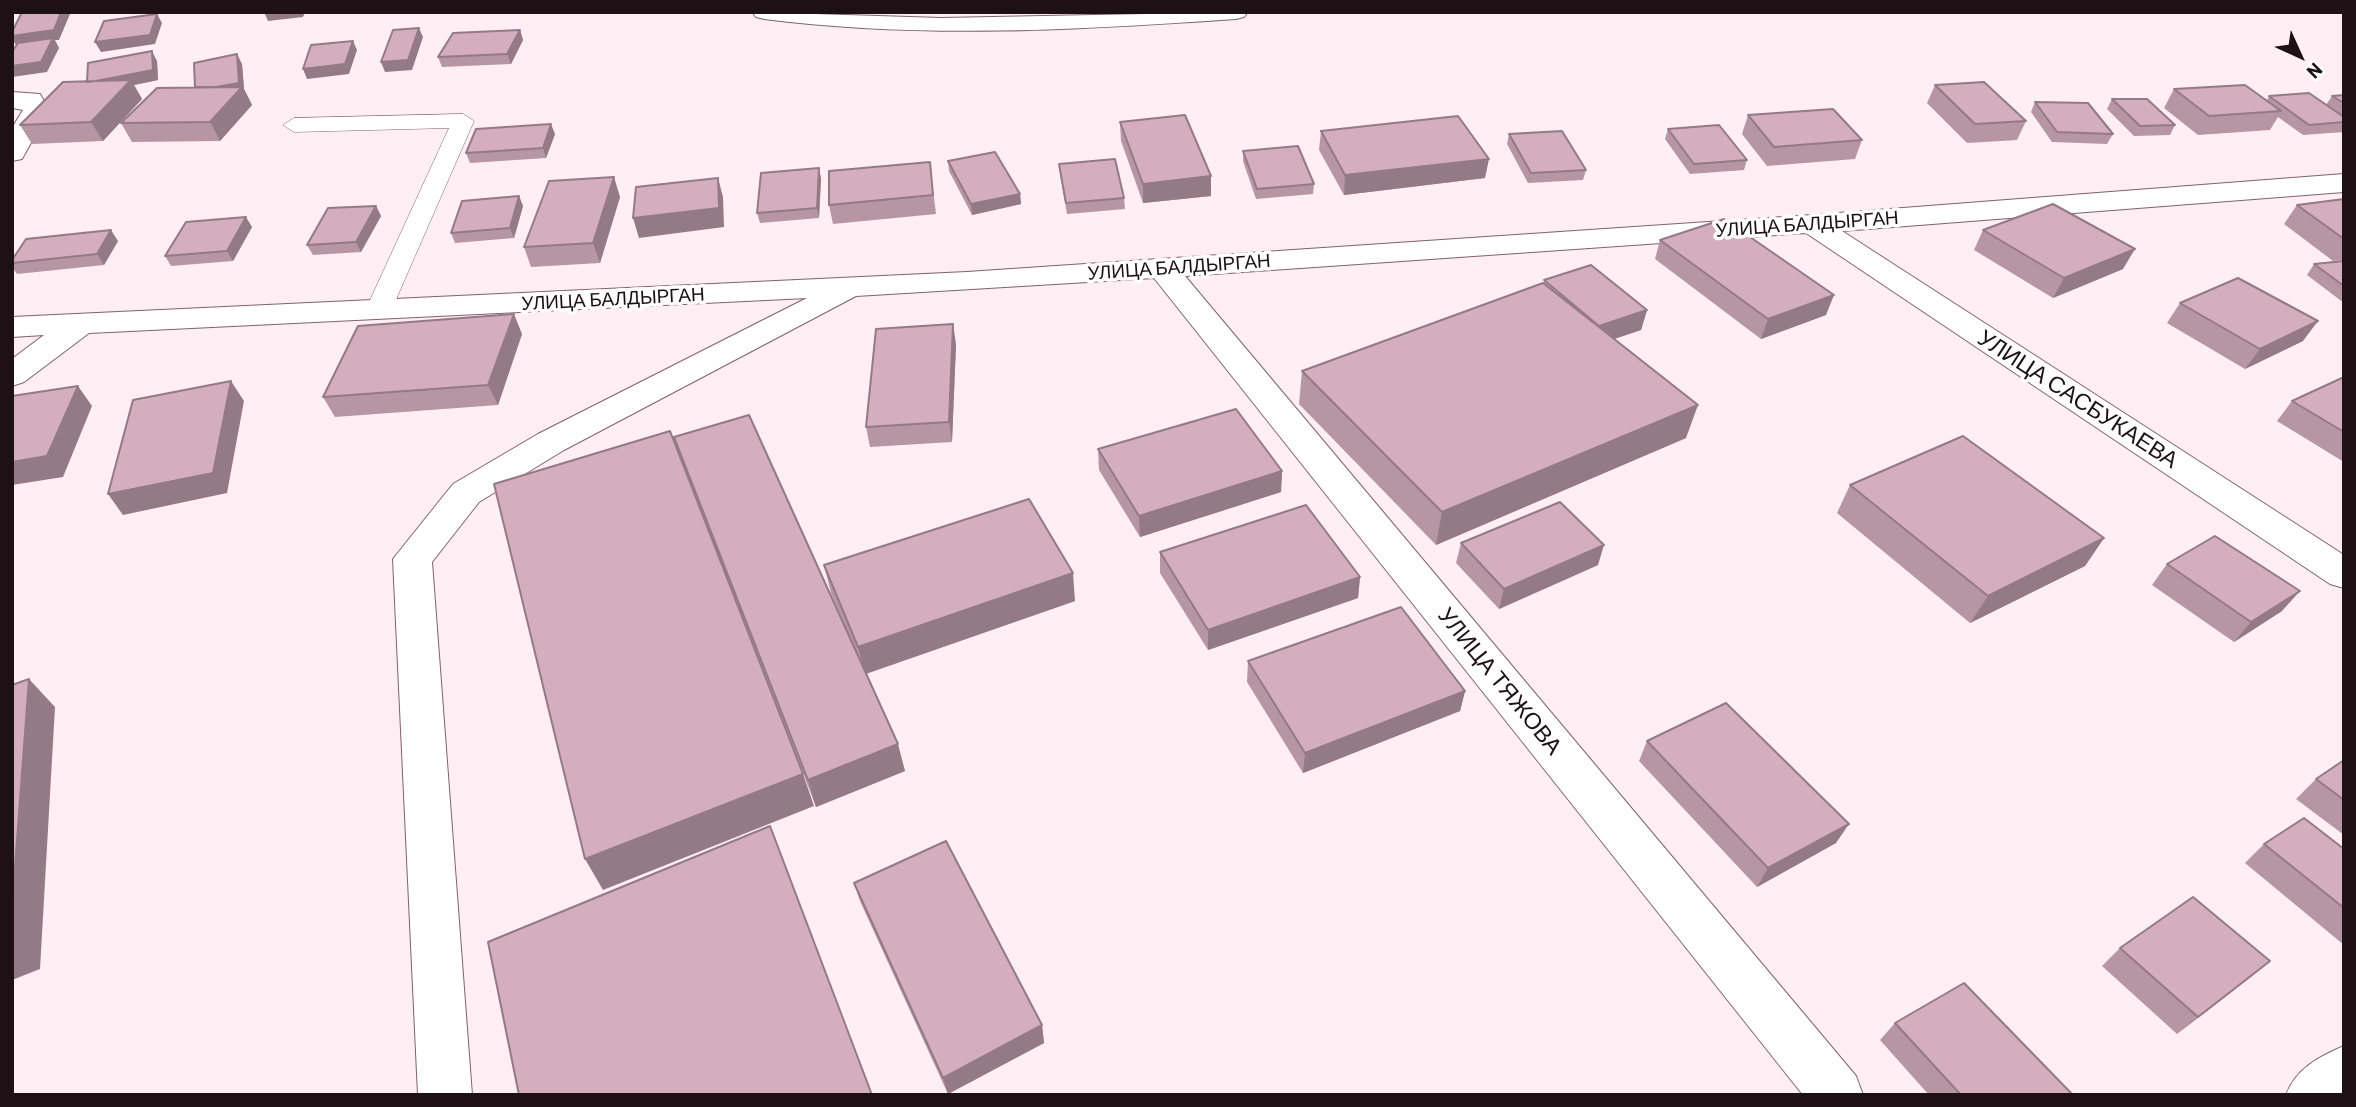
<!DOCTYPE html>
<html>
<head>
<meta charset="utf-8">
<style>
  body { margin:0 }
  #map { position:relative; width:2356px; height:1107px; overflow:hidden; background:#ffeef4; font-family:Barlow,sans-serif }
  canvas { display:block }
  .frame { position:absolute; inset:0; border:14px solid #1e1116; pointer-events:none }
  .north { position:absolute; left:2265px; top:21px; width:70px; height:70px; -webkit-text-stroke:5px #fff; paint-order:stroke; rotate:135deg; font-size:19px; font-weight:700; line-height:28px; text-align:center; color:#1e1116 }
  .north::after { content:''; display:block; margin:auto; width:24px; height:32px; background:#1e1116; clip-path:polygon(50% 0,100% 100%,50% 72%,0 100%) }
</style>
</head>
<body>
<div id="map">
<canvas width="2356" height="1107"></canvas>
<div class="frame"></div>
<div class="north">N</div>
</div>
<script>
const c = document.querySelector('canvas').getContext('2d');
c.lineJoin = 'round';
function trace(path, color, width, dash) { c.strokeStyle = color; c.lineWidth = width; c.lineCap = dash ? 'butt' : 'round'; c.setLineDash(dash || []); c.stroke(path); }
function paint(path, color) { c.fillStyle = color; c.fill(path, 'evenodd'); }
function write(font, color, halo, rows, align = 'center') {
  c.font = font + ' Barlow,sans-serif'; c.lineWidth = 7; c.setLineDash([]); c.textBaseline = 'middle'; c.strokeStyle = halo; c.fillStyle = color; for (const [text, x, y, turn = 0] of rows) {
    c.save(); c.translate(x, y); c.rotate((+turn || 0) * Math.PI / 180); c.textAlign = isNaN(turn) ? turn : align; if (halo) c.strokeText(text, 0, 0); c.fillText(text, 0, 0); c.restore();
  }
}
const service = new Path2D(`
  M463,114L474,121L391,311L387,317H369L365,311L449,128L294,132L283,125L294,118Z`);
const minor = new Path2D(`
  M752,12L941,18L1248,12L1244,17L1236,19C1078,30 922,39 764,19L756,17Z
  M12,92L40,94L49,110L22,159L12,161V128L23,110L12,108Z
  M2344,174V192L1842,231L2344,555V588L2330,584L1806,233L1185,276L1856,1076L1863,1095H1803L1154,278L856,296L564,450L479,502L432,562L472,1095H418L393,559L453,484L538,434L807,298L89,333L24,382L12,386V359L44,335L12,337V317L967,272L1812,215Z
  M2344,1046V1095H2286C2296,1069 2318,1057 2344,1046Z`);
trace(service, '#82606d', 1);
trace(minor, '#82606d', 2);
paint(service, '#fff');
paint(minor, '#fff');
paint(new Path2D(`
  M520,30L523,40L511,64L442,67L438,57Z
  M157,61L158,80L134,85L142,99L103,141L32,144L20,125L87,82Z
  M242,64L244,89L252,105L220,141L132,142L121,123Z
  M1935,85L2026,121L2017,140L1967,143L1927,103Z
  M2174,89L2267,100L2269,96L2326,105L2332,96L2344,95V132L2303,135L2278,117L2270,130L2198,135L2164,108Z
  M2112,99L2175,125L2170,135L2134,136L2107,109Z
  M2035,102L2113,134L2107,144L2052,142L2031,112Z
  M1748,115L1862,140L1855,159L1767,166L1742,134Z
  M1120,122L1211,196L1143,203L1121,141Z
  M1668,129L1747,160L1744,170L1690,174L1665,139Z
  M1321,131L1485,178L1344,195L1319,150Z
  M555,134L546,158L470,163L466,153Z
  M1509,134L1586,170L1583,180L1528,183L1507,144Z
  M1243,151L1314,184L1313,194L1256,199L1243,161Z
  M948,161L1020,194L1021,204L972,215L949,171Z
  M1059,164L1124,198L1125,209L1067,214L1060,174Z
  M821,178L819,218L760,223L757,213Z
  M932,181L936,214L833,224L829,205Z
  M519,196L523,206L514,238L455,243L451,233Z
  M620,197L600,263L531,267L524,247Z
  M2344,199V260L2333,261L2284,224L2297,205Z
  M376,206L381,216L361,252L313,255L307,245Z
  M252,227L233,261L171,266L165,256Z
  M1983,230L2123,269L2053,298L1974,250Z
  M1660,240L1826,315L1761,339L1655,259Z
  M118,241L104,265L17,274L12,267V260Z
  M2344,261V303L2307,275L2314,264Z
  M1544,280L1647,310L1641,330L1614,339L1686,438L1436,545L1299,404L1302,371L1544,283Z
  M2180,303L2303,341L2245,369L2167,323Z
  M522,334L498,405L335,417L323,397Z
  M956,344L952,442L870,447L866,427Z
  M2344,377V462L2277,421L2292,401Z
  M674,437L849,635L831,593L824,565L1075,601L866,674L905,771L816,807L684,465Z
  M1098,449L1282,471L1281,492L1140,537L1099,470Z
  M1850,485L2104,538L2085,566L1970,623L1837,513Z
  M1461,543L1598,565L1499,609L1456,563Z
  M1160,552L1360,577L1358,598L1208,650L1160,573Z
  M2167,564L2282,611L2234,642L2152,585Z
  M1248,661L1465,691L1460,711L1303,773L1247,682Z
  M1647,741L1836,843L1757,887L1639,761Z
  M2344,760V835L2296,799L2316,779Z
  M2264,844L2344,849V945L2245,863Z
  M854,883L1042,1025L1044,1043L948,1094L860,901Z
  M2120,948L2270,961L2248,979L2177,1034L2102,966Z
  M1895,1023L2073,1095H1929L1880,1040Z`), '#b696a2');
paint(new Path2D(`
  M61,12H69L70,14L59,40H55L59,48L47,72L12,77V66L16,45L12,39V36Z
  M264,12H305L303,17L268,21Z
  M157,14L162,23L155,44L101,52L95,42Z
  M419,28L423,37L412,70L385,72L381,62Z
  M520,30L523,40L511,64L507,54Z
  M353,41L357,50L349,74L307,79L303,69Z
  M152,51L157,61L158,80L134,85L142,99L103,141L91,122L87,83Z
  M237,54L242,64L244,89L252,105L220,141L200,101Z
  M551,124L555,134L546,158L543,148Z
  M1489,159L1485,178L1344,195L1345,175Z
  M819,168L821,178L819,218L817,208Z
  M1211,176V196L1143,203V184Z
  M614,177L620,197L600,263L593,243Z
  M718,178L723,197L724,227L639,238L633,218Z
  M1020,194L1021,204L972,215L971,204Z
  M519,196L523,206L514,238L510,228Z
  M376,206L381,216L361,252L356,242Z
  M246,217L252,227L233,261L227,251Z
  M111,230L118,241L104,265L97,254Z
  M2135,249L2123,269L2053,298L2064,278Z
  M1834,295L1826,315L1761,339L1768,319Z
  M1647,310L1641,330L1593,346L1599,326Z
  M514,314L522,334L498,405L488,385Z
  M2318,321L2303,341L2245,369L2260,349Z
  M953,324L956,344L952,442L949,422Z
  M231,381L244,401L227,493L123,515L108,494Z
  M78,386L92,406L63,477L12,485V462Z
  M1698,405L1686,438L1436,545L1442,512Z
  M1282,471L1281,492L1140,537L1139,516Z
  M2104,538L2085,566L1970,623L1988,596Z
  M1604,545L1598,565L1499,609L1504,589Z
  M1073,573L1075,601L865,674L858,647Z
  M1360,577L1358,598L1208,650V630Z
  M2300,591L2282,611L2234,642L2251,622Z
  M29,679L55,707L40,969L12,980V907Z
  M1465,691L1460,711L1303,773L1305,753Z
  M898,744L905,771L816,807L808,780Z
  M803,774L814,806L603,890L585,859Z
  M1849,824L1836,843L1757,887L1768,868Z
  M2270,961L2248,979L2177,1034L2198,1017Z
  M1042,1025L1044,1043L948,1094L943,1078Z`), '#947a84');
const building = new Path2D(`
  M22,12H61L54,30L12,36V32Z
  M157,14L150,35L95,42L104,21Z
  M419,28L408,60L381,62L393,30Z
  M520,30L507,54L438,57L453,33Z
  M53,38L41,62L12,66V52L18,43Z
  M353,41L345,64L303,69L311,45Z
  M152,51L153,70L96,81L87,82L88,63Z
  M237,54L239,83L216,87H195L194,63Z
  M131,80L91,122L20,125L63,82Z
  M1984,82L2026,121L1975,124L1935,85Z
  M2245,85L2281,111L2209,116L2174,89Z
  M242,87L210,122L121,123L157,88Z
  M2309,93L2344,117V122L2309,125L2269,96Z
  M2344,95V103L2332,96Z
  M2112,99H2147L2175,125L2140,126Z
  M2035,102L2088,103L2113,134L2057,132Z
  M1833,109L1862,140L1774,147L1748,115Z
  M1185,115L1211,176L1143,184L1120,122Z
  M1458,116L1489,159L1345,175L1321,131Z
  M551,124L543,148L466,153L476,129Z
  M1719,125L1747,160L1694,164L1668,129Z
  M1562,131L1586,170L1531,173L1509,134Z
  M1298,146L1314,184L1257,189L1243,151Z
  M995,152L1020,194L971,204L948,161Z
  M1115,159L1124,198L1066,203L1059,164Z
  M930,162L933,195L829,205V171Z
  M819,168L817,208L757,213L761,173Z
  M614,177L593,243L524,247L549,181Z
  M718,178L719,208L633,218L636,187Z
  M519,196L510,228L451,233L462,201Z
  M2344,199V239L2297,205Z
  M2053,204L2135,249L2064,278L1983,230Z
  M376,206L356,242L307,245L328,208Z
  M246,217L227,251L165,256L186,222Z
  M1724,219L1834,295L1768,319L1660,240Z
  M111,230L97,254L12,263V260L26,239Z
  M2344,261V286L2314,264Z
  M1591,265L1647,310L1599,326L1544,280Z
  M2238,278L2318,321L2260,349L2180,303Z
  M1543,283L1698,405L1442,512L1302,371Z
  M514,314L488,385L323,397L358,326Z
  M953,324L949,422L866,427L876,329Z
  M2344,377V432L2292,401Z
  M231,381L213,473L108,494L133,400Z
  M78,386L47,456L12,462V396Z
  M1236,409L1282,471L1139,516L1098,449Z
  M749,415L898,744L808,780L674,437Z
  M670,431L803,774L585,859L494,484Z
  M1963,436L2104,538L1988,596L1850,485Z
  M1029,499L1073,573L858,647L824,565Z
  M1560,502L1604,545L1504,589L1461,543Z
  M1306,505L1360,577L1208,630L1160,552Z
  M2215,536L2300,591L2251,622L2167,564Z
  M1401,607L1465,691L1305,753L1248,661Z
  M29,679L12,907V685Z
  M1726,703L1849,824L1768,868L1647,741Z
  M2344,760V800L2316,779Z
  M2304,818L2344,849V908L2264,844Z
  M770,826L872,1095H519L488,942Z
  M946,841L1042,1025L943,1078L854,883Z
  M2193,897L2270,961L2198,1017L2120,948Z
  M1964,983L2073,1095H1961L1895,1023Z`);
paint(building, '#d4aebc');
trace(building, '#947a84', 2);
write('19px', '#1e1116', '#fff', [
  ["УЛИЦА БАЛДЫРГАН",1807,224,-4],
  ["УЛИЦА БАЛДЫРГАН",1179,267,-4],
  ["УЛИЦА БАЛДЫРГАН",613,299,-3]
]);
write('23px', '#1e1116', '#fff', [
  ["УЛИЦА САСБУКАЕВА",2078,399,33],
  ["УЛИЦА ТЯЖОВА",1500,681,51]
]);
</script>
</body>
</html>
